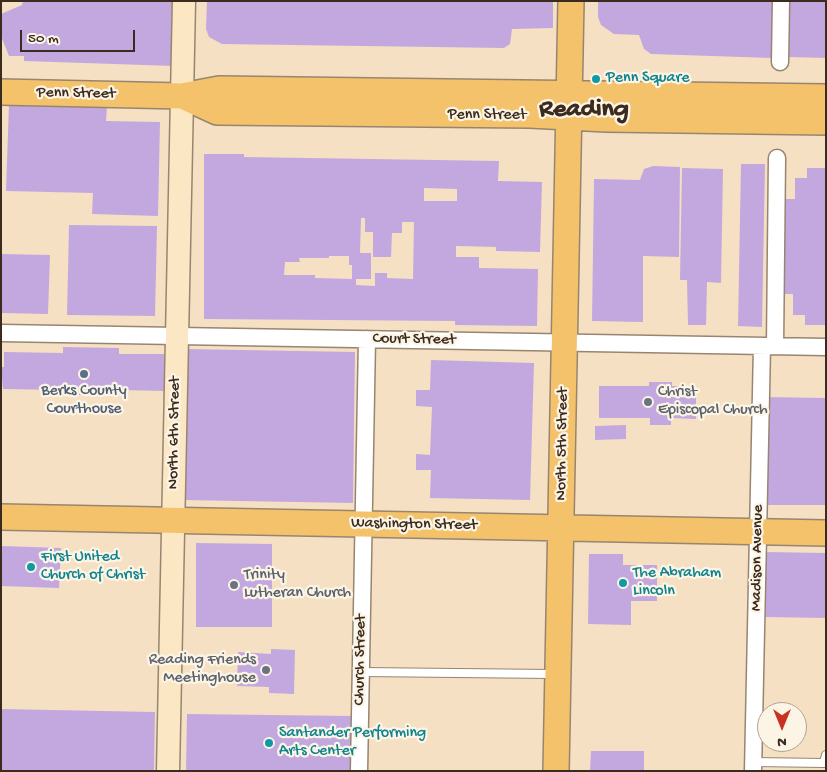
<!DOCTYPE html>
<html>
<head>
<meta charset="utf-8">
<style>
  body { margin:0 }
  #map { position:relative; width:827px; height:772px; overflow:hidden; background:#f5e0c3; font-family:"Gochi Hand",sans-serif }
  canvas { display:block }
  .frame { position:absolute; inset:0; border:2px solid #3b2a1e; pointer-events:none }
  .north { position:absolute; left:757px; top:702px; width:50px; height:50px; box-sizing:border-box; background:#fcf5e5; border:1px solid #afa495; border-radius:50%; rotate:180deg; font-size:14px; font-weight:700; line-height:20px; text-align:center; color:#3b2a1e }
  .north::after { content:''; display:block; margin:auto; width:18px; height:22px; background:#c8321e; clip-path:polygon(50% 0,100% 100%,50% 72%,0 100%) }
  .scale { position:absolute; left:20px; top:30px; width:115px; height:22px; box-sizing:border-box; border:2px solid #3b2a1e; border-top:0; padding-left:6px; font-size:15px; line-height:18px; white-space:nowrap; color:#3b2a1e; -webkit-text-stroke:4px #fcf5e5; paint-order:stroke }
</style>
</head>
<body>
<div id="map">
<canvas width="827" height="772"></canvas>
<div class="frame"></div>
<div class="north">N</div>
<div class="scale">50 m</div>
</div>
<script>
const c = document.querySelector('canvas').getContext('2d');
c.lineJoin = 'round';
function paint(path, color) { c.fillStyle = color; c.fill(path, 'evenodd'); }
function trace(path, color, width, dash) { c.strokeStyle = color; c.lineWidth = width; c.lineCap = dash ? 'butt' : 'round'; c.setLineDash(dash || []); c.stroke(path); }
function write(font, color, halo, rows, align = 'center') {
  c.font = font + ' "Gochi Hand",sans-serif'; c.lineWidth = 4.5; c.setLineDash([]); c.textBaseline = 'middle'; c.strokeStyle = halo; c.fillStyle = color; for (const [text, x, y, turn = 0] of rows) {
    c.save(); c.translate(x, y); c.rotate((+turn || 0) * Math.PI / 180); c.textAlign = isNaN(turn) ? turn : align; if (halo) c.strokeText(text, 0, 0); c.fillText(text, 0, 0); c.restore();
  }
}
paint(new Path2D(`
  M23,1L176,2L174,66L24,61V56H9L1,36V14L22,5Z
  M207,1H553V28L512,29L510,44L504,48L222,44L209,37L206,29Z
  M598,1H773L772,58L651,54L644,49L639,35L614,34L601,25L598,17Z
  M788,1H826V58L787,57Z
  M9,104L107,107L106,121L160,122L158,216L92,214L93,193L6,191Z
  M204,154H244V157L499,161L498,181L542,182L540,252L496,251V247L456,246V257H479V268L538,269L537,326L455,325V321L204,319ZM424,188L457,189V201H424ZM361,218H365V232H373V257H391L392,233H402V222H414L413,279L387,278V273H375V286L356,285V279H371V253H360ZM329,256H349V265H352V279L315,278V275H284L285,262H300L299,258H329Z
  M741,164H765L762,327L738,326Z
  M653,166L680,167L679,257L643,256V322L592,321L594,179L640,180L644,169Z
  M682,168L723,169L721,283L707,282L706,325H688L687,280H680Z
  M807,168H826V325H805V315H793V294H784L785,199H795V178H807Z
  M69,225L157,226L155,316L67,315Z
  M1,254L50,255L48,314L1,313Z
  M63,347L119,348V354H164V391L120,390V395H61V390L3,389L1,367H4V352L63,353Z
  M185,349L355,352L353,503L182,500Z
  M431,360L534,363L530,500L430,498L431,470H416V454L430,455L432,407L416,406V390H430Z
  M649,382H672V386L696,387V419L671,418V425H650V418H599V386H649Z
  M765,397L826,398V505H764Z
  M626,425V439L595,440V426Z
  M196,543L272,544V627H196Z
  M1,546L61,548L59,588L1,586Z
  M766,552L826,553V618L765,617Z
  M589,554H623V565H657V601H631V625L588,624Z
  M271,649L295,650L294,694L269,693V687L237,686L238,652L271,654Z
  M1,709L155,712L154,771H1Z
  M187,714L352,716L351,771H186Z
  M591,751H644V771H590Z`), '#c3a8df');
const lane = new Path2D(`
  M361,672L553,674
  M753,762L824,763L826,755`);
const street = new Path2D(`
  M780,62L781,1
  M1,333L826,347
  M775,346L777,158
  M359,771L367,339
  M753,771L762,346`);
const secondary = new Path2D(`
  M168,771L184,1`);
const primary = new Path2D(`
  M1,92L182,96L219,89L826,97
  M182,96L217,112L530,115L606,119L826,122
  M1,517L826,533
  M556,771L571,1`);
trace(lane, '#988570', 10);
trace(street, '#988570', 19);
trace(secondary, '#988570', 25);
trace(primary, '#988570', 28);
trace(lane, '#fff', 8);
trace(street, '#fff', 16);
trace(secondary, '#fbe7c3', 22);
trace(primary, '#f4c26a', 25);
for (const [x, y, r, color] of [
  [596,79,5,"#0f9aa8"],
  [84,374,5,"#5c6f8a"],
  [648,402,5,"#6b7280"],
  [31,567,5,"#0f9aa8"],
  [623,583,5,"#0f9aa8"],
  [234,585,5,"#6b7280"],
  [266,670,5,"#6b7280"],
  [269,743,5,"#0f9aa8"]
]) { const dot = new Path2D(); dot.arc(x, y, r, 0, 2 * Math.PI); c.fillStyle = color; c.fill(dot); trace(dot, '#fcf5e5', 2); }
write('16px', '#0d838f', '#fcf5e5', [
  ["Penn Square",606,79],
  ["First United",41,558],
  ["Church of Christ",41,576],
  ["The Abraham",633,574],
  ["Lincoln",633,592],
  ["Santander Performing",279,734],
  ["Arts Center",279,752]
], 'left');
write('16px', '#3b2a1e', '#fcf5e5', [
  ["Penn Street",76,94,1],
  ["Penn Street",487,116],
  ["Court Street",414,340,1],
  ["North 6th Street",175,433,-89],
  ["North 5th Street",563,444,-89],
  ["Washington Street",414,525,1],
  ["Madison Avenue",758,558,-89],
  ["Church Street",361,660,-89]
]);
write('16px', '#4e5e75', '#fcf5e5', [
  ["Berks County",84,392],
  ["Courthouse",84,410]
]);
write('16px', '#5b616d', '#fcf5e5', [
  ["Christ",658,393],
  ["Episcopal Church",658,411],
  ["Trinity",244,576],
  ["Lutheran Church",244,594],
  ["Reading Friends",256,661,"right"],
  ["Meetinghouse",256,679,"right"]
], 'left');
write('bold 26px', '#3b2a1e', '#fcf5e5', [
  ["Reading",584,111]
]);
</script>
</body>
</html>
